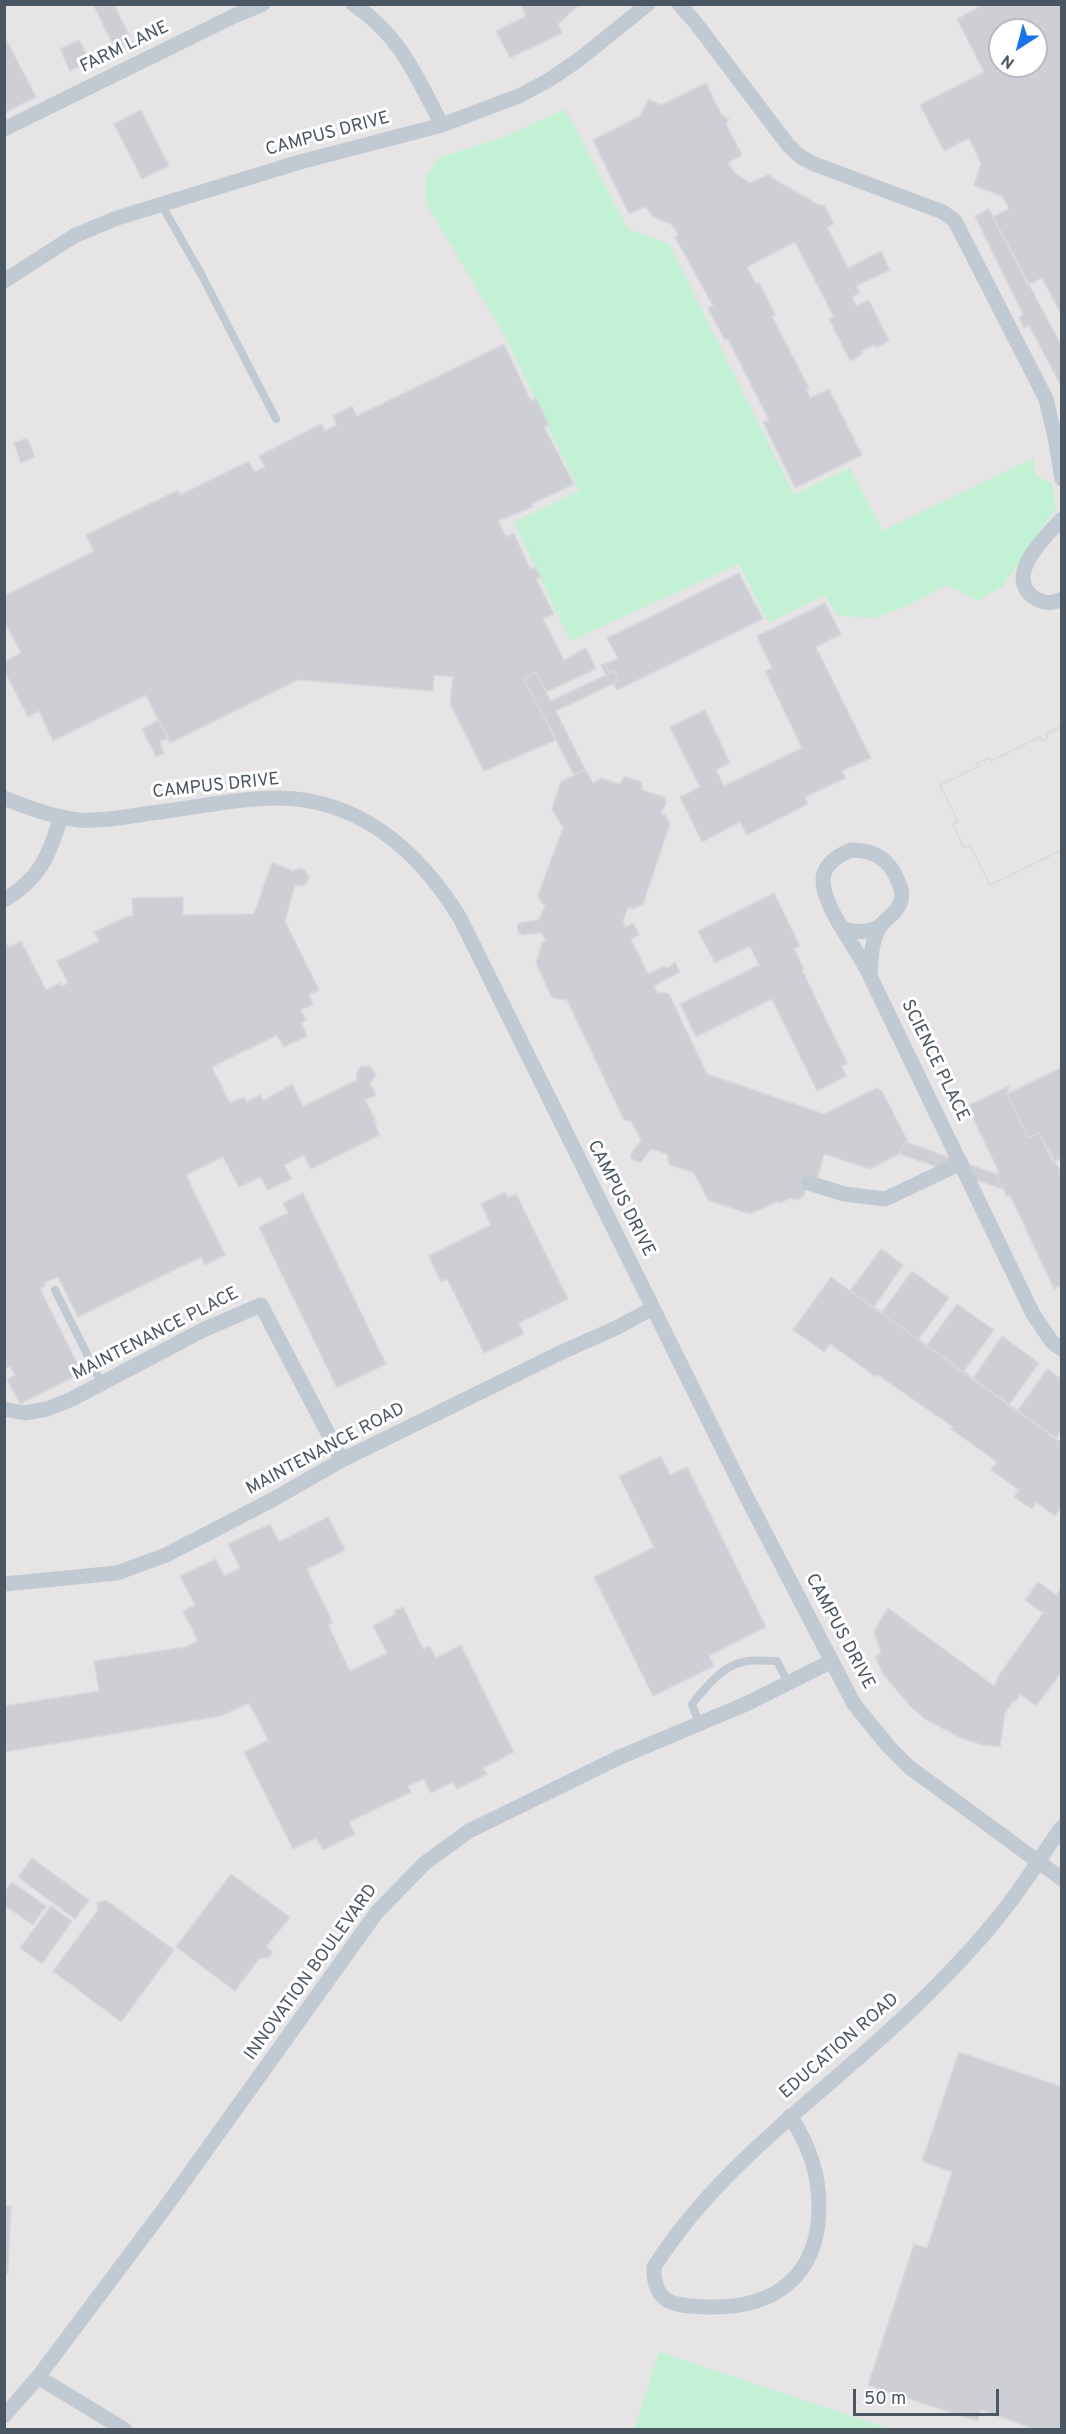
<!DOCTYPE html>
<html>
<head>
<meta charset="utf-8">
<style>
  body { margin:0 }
  #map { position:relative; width:1066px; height:2434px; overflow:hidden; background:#f5f3f3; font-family:Overpass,sans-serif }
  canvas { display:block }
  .frame { position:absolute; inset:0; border:6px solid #4a5661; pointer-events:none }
  .north { position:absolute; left:988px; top:18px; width:60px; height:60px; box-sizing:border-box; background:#fff; border:2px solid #b7bbc0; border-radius:50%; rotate:216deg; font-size:16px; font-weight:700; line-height:24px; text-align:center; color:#4a5661 }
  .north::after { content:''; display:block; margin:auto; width:21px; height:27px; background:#1a73e8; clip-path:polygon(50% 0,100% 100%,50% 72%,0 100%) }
  .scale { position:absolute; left:853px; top:2389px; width:146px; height:27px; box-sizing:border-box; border:3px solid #4a5661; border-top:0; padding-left:8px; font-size:18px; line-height:21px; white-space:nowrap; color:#4a5661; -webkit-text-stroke:4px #fff; paint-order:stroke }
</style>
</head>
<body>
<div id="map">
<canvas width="1066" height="2434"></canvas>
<div class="frame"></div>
<div class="north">N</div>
<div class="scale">50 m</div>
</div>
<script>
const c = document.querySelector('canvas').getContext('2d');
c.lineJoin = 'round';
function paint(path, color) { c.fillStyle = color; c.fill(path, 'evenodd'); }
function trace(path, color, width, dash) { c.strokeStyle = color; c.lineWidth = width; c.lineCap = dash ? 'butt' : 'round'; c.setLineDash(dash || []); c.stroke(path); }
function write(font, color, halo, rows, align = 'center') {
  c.font = font + ' Overpass,sans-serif'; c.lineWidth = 6; c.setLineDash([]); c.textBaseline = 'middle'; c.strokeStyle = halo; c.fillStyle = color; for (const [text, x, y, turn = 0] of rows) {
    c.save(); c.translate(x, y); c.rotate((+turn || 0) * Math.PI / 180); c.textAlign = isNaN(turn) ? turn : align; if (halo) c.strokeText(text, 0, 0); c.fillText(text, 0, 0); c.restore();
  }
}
paint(new Path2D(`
  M5,5H1061V2429L5,2430ZM1000,30H1036V66H1000Z`), '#e6e4e5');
paint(new Path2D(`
  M565,109L628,229L669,244L794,495L850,468L883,531L1033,458L1036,476L1052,483L1056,508L1003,586L978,601L947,585L904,607L875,618L838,616L825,595L769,623L739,564L570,641L514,522L579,491L505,336L426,203V177L438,158L504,137Z
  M659,2352L890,2429H634Z`), '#c3f1d5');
const building = new Path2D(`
  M93,4H114L133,44L116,51Z
  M521,4H580L558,24L562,33L510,58L496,31L526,16Z
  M985,4H1062V316L1042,278L1028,285L993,217L1009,209L1003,197L974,185L981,164L969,138L944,151L920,105L984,72L957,19ZM1000,30H1036V66H1000Z
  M4,35L36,97L6,112L4,110Z
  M79,40L90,61L70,71L60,49Z
  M706,83L721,114L729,119L726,124L742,155L728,163L735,173L750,183L770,174L772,178L819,205H824L834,224L827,227L848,268L881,251L890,270L856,286L860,293L852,297L856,306L869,300L889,341L876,348L875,345L861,351L863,354L850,361L829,319L834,317L795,242L747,267L756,284L759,282L775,315L772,316L809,388L806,389L810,398L829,389L862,455L795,488L763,422L769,420L728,339L725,340L708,308L713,306L675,237L678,235L676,231L671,224L653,217L646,207L629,214L593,140L640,116L649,99L661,105Z
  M141,110L169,166L142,179L114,124Z
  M989,209L1062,347V388L1029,325L1024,328L1019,317L1023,314L975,216Z
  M504,344L531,401L536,398L549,425L544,427L574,484L532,504L533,507L498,521L506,537L514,533L530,569L535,567L541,577L536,579L554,614L543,619L564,660L586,648L596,669L546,692L536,672L524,679L556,740L484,771L450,703L453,677L434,675L433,691L298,680L170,743L146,695L53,741L39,711L28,717L4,670V662L21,653L4,620V596L94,551L86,535L178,490L180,495L249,461L254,472L265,467L259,456L321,424L325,431L337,425L333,416L352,406L357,416Z
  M27,438L35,457L21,463L14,443Z
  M739,573L763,619L617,690L613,683L619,681L614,671L609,673L605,664L618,658L607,638Z
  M825,603L841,634L816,647L871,758L842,771L846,778L805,797L808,804L747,835L740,822L702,842L680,797L700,787L670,727L705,710L730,763L716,770L724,786L802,748L765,671L772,668L757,636Z
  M605,664L609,673L614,671L619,681L556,711L585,769L574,775L524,679L536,672L551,701L606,675L601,665Z
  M159,720L168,738L160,741L164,754L156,757L142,729Z
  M1062,726V850L990,885L970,845L964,848L953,824L958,822L940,785L979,766L977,763L989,758L991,761L1040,737L1042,741L1048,738L1046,734Z
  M1062,726V850L990,885L970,845L964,848L953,824L958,822L940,785L979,766L977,763L989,758L991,761L1040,737L1042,741L1048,738L1046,734Z
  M585,769L593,783L601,778L620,784L624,776L642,782V790L664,797L666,803L661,813L665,815L670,824L643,904L633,909L628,907L623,921L626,927L633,923L639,935L631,939L648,974L664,966L668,968L675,962L680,972L654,986L658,994L662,992L669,994L707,1074L824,1114L877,1088L882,1091L907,1140L899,1154L870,1169L824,1154L818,1176L813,1179L810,1177L803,1197L797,1200L790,1198L780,1203L777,1202L750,1214L708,1200L694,1173L670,1165L667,1154L651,1149L641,1162H637L631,1158V1154L641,1140L631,1121L624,1120L567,1000L552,998L536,963L542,943L546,941L541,933L523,935L519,933L517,926L519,923L539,920L545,905L541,903L538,895L563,828L552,809L561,782Z
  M272,862L293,871L299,868L305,870L309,877L307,883L302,886L295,885L285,921L319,990L309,995L313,1004L301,1010L306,1020L301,1023L307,1036L284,1047L277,1035L212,1067L230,1103L244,1097L247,1102L260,1095L263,1101L292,1084L303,1106L357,1080L356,1075L360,1067L370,1066L376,1075L370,1083L376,1095L365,1100L376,1121L374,1122L380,1135L311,1169L304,1155L284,1165L292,1179L268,1190L260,1177L239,1187L223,1157L186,1175L225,1255L205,1265L201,1257L78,1317L58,1277L44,1283L45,1286L40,1289L82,1373L20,1404L7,1379L15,1375L10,1366L4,1369V941L9,947L21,941L46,990L60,983L62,986L68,983L57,961L99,941L94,932L128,916H133L132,898L183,897V915L254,914Z
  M774,893L800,946L794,949L804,969L802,970L847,1063L841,1066L846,1076L817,1091L772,999L696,1037L680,1004L759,965L750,946L715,963L698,931Z
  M1062,1067V1158L1053,1162L1039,1133L1028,1138L1007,1094Z
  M1009,1086L1007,1094L1028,1138L1039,1133L1062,1174V1285L1054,1289L1010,1195L1007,1197L996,1174L999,1172L967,1106Z
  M906,1142L996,1174L1003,1189L899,1154Z
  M505,1192L508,1198L516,1194L568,1299L519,1323L524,1334L484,1353L447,1279L441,1282L429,1256L491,1225L481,1204Z
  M303,1193L386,1364L337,1388L259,1227L288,1213L283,1203Z
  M881,1249L903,1265L874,1307L882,1312L912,1271L949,1298L919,1339L927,1345L957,1304L994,1330L964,1371L973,1378L1002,1336L1039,1363L1009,1405L1018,1410L1047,1369L1062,1379V1430L1056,1438L850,1291Z
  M831,1277L1059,1441L1062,1439V1506L1055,1516L1036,1502L1032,1509L1014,1497L1019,1490L991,1470L997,1462L951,1429L953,1427L878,1375L876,1377L830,1344L824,1352L793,1330Z
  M661,1456L670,1475L687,1467L766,1627L709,1656L714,1666L653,1696L594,1577L654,1547L619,1476Z
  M328,1517L345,1550L307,1569L333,1623L328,1625L350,1671L387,1653L373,1626L396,1614L394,1611L403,1607L423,1649L430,1646L436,1658L461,1645L514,1752L483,1768L487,1774L457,1789L453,1782L431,1793L424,1779L408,1786L411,1792L349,1822L355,1834L323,1850L316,1838L293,1849L244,1752L268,1740L249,1703L221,1716L4,1752V1706L99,1691L94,1661L185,1647L198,1641L183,1611L195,1605L180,1576L216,1559L224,1576L240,1568L228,1544L270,1524L279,1542Z
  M1038,1582L1056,1595L1062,1587V1671L1036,1706L1020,1694L1016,1701L1014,1700L1005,1713L1000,1747L982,1745L961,1738L925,1719L911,1707L884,1675L875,1657L881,1653L874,1631L888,1608L994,1686L998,1679L997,1678L1043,1613L1025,1600Z
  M32,1858L89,1900L75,1919L18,1877Z
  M231,1874L290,1917L266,1947L273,1952L268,1958H260L235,1991L176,1947Z
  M12,1882L46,1906L33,1925L4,1905V1892Z
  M106,1900L174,1950L121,2022L53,1971L98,1910L97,1903Z
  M51,1906L72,1921L42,1964L20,1948Z
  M959,2052L1062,2087V2430H1037L981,2410L977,2421L868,2385L914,2244L927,2248L952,2172L922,2161Z
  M4,2206H11L8,2274L4,2273Z`);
paint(building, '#cdcfd5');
trace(building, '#d7d9de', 1.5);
trace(new Path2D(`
  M161,204L200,272L276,419
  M55,1290L101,1382
  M699,1724L692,1704C705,1688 722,1666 743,1662C753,1659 766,1661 777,1661L788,1683`), '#c1cad2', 8);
trace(new Path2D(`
  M353,4C401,36 416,76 442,125
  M679,4L695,22L788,145L801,157L814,164L943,212L955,221L1046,399L1055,437L1062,479
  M4,129L234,16L263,4
  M4,281L74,236L117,218L300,162L442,125L519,96L549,80L581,58L648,4
  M1062,519C1046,536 1002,577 1035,598C1044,604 1052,604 1062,599
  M4,798C28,808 53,817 79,820C106,822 133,815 160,812C199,807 239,798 278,798C360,799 419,851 460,918L745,1494L854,1704L889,1747L909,1767L1062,1879
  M851,850C875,850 889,859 898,881C901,888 903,893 901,900C899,911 888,917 881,925C871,940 871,958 870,976C858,949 822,907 823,879C824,863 839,855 851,850Z
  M4,900C42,877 48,856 61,817
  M844,929C858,933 868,932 881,926
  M870,976L1033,1314L1052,1342L1062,1349
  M809,1183L844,1194L885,1199L961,1163
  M4,1409L25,1413L47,1409L72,1399L203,1330L261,1305L342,1460
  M4,1584L117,1573L166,1555L272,1500L342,1460L562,1352L616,1328L653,1308
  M790,2116C808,2143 819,2174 819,2206C819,2277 774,2309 707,2307C694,2306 673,2307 663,2297C656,2290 653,2277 654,2267C726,2154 842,2082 934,1988C965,1957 996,1923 1021,1887C1035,1868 1047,1847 1062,1827
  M38,2377L125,2430
  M4,2416L38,2377L167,2205L377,1912L425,1863L469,1831L620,1757L746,1704L832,1661`), '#c1cad2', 15);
write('18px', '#4a5661', '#fff', [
  ["FARM LANE",125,48,-26],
  ["CAMPUS DRIVE",328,135,-15],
  ["CAMPUS DRIVE",216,787,-6],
  ["SCIENCE PLACE",934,1061,64],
  ["CAMPUS DRIVE",620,1199,63],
  ["MAINTENANCE PLACE",156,1335,-27],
  ["MAINTENANCE ROAD",326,1450,-28],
  ["CAMPUS DRIVE",839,1632,62],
  ["INNOVATION BOULEVARD",312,1973,-54],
  ["EDUCATION ROAD",840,2047,-41]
]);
</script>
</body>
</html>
